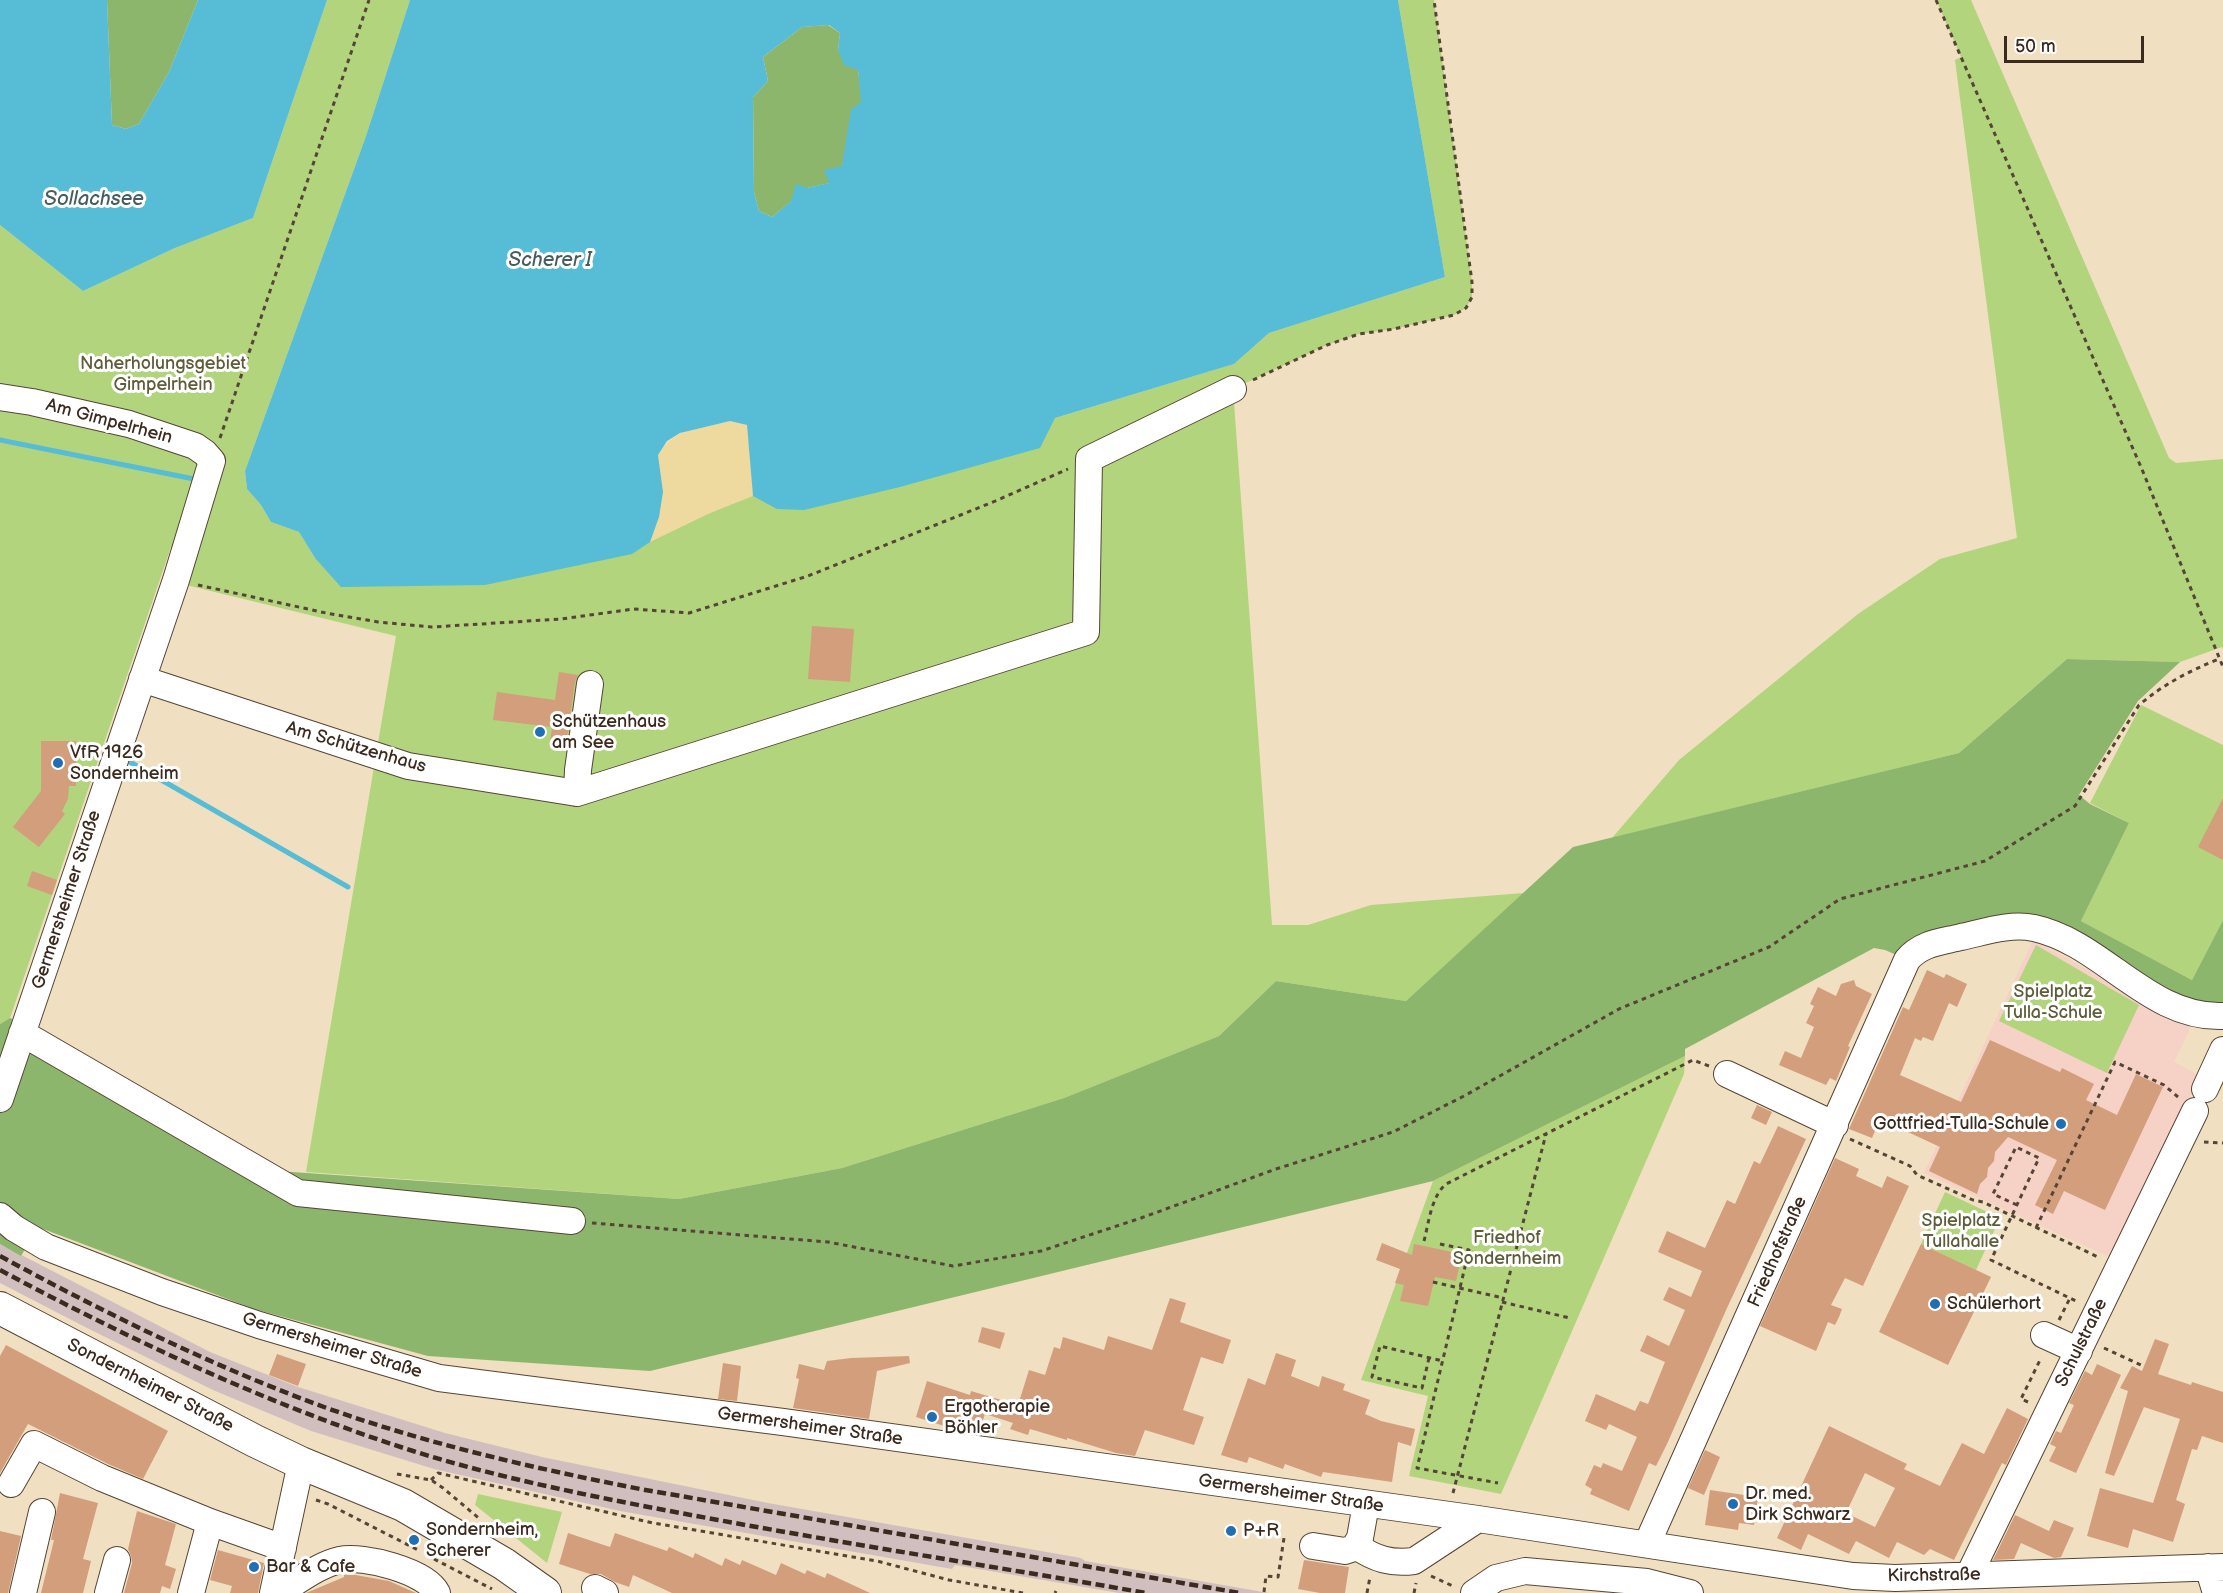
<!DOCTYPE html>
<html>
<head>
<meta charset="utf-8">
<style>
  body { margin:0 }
  #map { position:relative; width:2223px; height:1593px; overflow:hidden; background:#f1dfc1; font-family:"Balsamiq Sans",sans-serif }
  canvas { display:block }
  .scale { position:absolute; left:2004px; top:36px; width:140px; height:27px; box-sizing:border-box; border:3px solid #3b2a1e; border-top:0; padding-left:8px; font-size:18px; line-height:21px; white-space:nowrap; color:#3b2a1e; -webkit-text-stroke:4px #fff; paint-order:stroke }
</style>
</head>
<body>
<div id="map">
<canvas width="2223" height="1593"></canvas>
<div class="scale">50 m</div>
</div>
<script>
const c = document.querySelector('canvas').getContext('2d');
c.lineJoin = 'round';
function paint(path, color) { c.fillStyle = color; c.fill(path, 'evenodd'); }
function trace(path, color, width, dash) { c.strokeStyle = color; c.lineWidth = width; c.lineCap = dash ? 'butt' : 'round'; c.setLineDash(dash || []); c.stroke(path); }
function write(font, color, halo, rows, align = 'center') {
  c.font = font + ' "Balsamiq Sans",sans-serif'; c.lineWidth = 6; c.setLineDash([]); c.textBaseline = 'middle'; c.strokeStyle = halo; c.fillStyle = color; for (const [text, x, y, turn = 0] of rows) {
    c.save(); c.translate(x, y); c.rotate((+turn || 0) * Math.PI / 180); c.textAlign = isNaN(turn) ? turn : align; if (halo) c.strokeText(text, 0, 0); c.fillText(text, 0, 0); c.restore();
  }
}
paint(new Path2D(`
  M2033,940L2191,1026L2174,1062L2200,1076L2110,1257L1924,1173Z`), '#f6d1c5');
paint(new Path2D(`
  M0,1244L210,1352L298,1387L445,1433L542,1457L768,1503L1081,1558L1085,1561L1269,1593H1119L955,1565L952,1569L620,1511L434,1469L311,1431L213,1390L89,1329L0,1283Z`), '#d1bfbf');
paint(new Path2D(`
  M327,0H410L366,136L245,471L247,489L261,505L271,522L299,532L315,558L659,517L1055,418L1234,364L1269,333L1445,277L1398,0H1434L1472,282V297L1466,308L1454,315L1394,329L1359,334L1327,345L1233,389L1272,925H1308L1371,905L1524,893L1406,1001L1276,981L1219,1036L1064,1098L842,1168L679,1199L306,1172L396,636L186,585L171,547L10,1018L0,1024V225L83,291L175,248L253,218Z
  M1936,0H1971L2169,458L2176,463L2223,459V649L2222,647L2180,662L2067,659L1959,753L1612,838L1679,760L1858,614L1940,559L2017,538L1955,60L1961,57Z
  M2141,705L2223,745V920L2192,980L2081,921L2129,823L2090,803Z
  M2036,945L2139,1005L2107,1073L1999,1021Z
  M1685,1056L1684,1074L1501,1494L1409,1476L1428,1396L1361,1380L1433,1181Z
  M1945,1192L2000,1218L1976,1270L1921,1244Z
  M478,1494L562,1512L547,1563L475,1505Z`), '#b1d47d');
paint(new Path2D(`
  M107,0H198L169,72L139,124L126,129L112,125Z
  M828,25L840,33L838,50L858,70L862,102L842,166L830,183L807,188L772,217L759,211L754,192L753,97L768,81L763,57L802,27Z
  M2067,659L2180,662L2138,701L2079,795L2090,804L2129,823L2081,921L2192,980L2223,920V1017L2029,930L1901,957L1885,950L1874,948L1685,1049V1056L1433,1181L650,1371L428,1356L254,1309L38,1227L21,1256L0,1244V1024L10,1018L42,1032L278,1171L679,1199L842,1168L1064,1098L1219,1036L1276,981L1406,1001L1573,847L1959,753Z`), '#8cb66c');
paint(new Path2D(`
  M730,421L747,425L753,496L708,514L650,542C663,505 663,493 658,455C676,427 699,428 730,421Z`), '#eeda9e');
paint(new Path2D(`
  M0,0H107L112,125L126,129L139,124L169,72L198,0H327L253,218L175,248L83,291L0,225Z
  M410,0H1398L1445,277L1269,333L1234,364L1055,418L1040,448L900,487L804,510L777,509L753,496L747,425L730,421L680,433L667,441L658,455L663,492L659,517L650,542L632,554L485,585L341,587L315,558L299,532L271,522L261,505L247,489L245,471L366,136ZM829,25L840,33L838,50L844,65L858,70L861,102L851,109L842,166L824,170L829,183L807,188L796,184L791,201L772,217L759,211L754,192L753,97L768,81L763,57L802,27Z`), '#57bcd5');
trace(new Path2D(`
  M0,440L199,480
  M123,758L348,887`), '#57bcd5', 5);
paint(new Path2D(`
  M812,626L854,629L850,682L808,679Z
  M559,672L578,675L575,682L566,745L550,743L552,727L493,720L497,692L555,700Z
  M41,741H76V786H69L68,799L62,811L65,814L39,847L13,827L41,791Z
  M2223,798V860L2198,847Z
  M32,871L57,880L52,895L27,886Z
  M1927,970L1944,978L1946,974L1967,984L1957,1007L1949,1003L1933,1041L1923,1037L1921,1041L1915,1038L1900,1075L1961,1102L1990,1040L2060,1072L2062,1068L2094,1084L2086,1100L2117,1115L2136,1074L2163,1087L2105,1210L2064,1191L2053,1214L2035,1205L2057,1160L2008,1137L1995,1152L1994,1161L1988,1168L1987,1177L1980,1184L1977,1194L1929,1171L1940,1147L1880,1119L1872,1138L1849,1129L1903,1007L1909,1010Z
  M1854,980L1856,986L1872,994L1848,1046L1850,1047L1836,1081L1830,1078L1826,1085L1779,1065L1785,1051L1801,1058L1814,1027L1806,1023L1814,1006L1810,1004L1818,987L1836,996L1841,984Z
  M1757,1105L1772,1112L1766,1125L1751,1118Z
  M1778,1126L1806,1139L1727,1308L1667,1444L1656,1466L1649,1463L1629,1511L1590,1494L1592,1489L1585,1485L1594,1465L1601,1468L1603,1463L1622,1471L1637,1437L1609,1424L1606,1430L1585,1421L1596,1394L1635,1411L1640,1401L1648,1404L1665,1362L1640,1351L1647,1335L1669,1346L1685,1310L1663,1300L1669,1287L1691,1297L1702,1271L1658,1252L1667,1231L1705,1248L1727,1200L1735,1204L1754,1161L1760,1164Z
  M1835,1158L1859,1169L1856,1176L1882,1188L1887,1176L1909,1186L1863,1286L1845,1278L1831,1305L1842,1309L1839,1317L1835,1325L1828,1322L1816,1351L1760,1326Z
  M1382,1243L1412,1255L1414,1244L1462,1254L1456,1281L1435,1277L1428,1306L1400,1301L1404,1285L1395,1283L1400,1269L1376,1260Z
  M1921,1244L1991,1277L1948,1365L1879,1332Z
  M1170,1298L1186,1303L1180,1322L1231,1340L1223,1364L1201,1357L1183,1410L1204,1417L1194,1445L1145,1430L1135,1456L1116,1453L1067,1438V1440L1030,1429L1028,1435L1010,1429L1013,1423L985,1414L978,1434L963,1432L916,1417L927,1381L970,1395L971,1391L1018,1405L1029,1370L1045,1375L1054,1347L1060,1349L1063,1337L1104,1350L1108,1336L1152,1350Z
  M982,1327L1005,1333L1000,1349L978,1342Z
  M2155,1339L2169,1344L2158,1374L2191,1385L2192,1382L2223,1392V1443L2202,1436L2197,1450L2192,1449L2176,1500L2185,1504L2173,1542L2133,1529L2128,1548L2087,1536L2100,1488L2153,1503L2180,1419L2144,1407L2114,1476L2105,1473L2128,1391L2120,1388L2132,1366L2142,1371Z
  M6,1345L168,1431L143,1479L108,1464L28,1424L0,1473V1356Z
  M1276,1353L1296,1360L1291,1376L1319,1387L1322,1376L1345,1384L1343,1390L1370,1400L1365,1414L1381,1421L1415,1429L1411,1446L1398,1442L1392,1482L1323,1472L1321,1477L1285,1464L1283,1469L1249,1457L1247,1463L1221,1455L1248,1378L1265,1385Z
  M277,1354L306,1364L298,1386L269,1375Z
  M909,1356L910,1363L877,1371L869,1419L793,1408L799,1379L796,1378L799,1364L824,1370L827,1361L851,1358Z
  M723,1363L741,1366L737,1401L718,1399Z
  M2097,1364L2121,1375L2076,1473L2049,1461L2056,1447L2050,1444L2056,1431L2061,1433L2074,1405L2069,1403L2085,1371L2092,1375Z
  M2007,1408L2028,1419L2006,1465L2002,1463L1954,1560L1930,1549L1924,1555L1897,1542L1889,1558L1856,1541L1849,1554L1808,1534L1801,1550L1777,1538L1829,1426L1907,1464L1904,1469L1940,1486L1962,1443L1984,1454ZM1865,1473L1895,1488L1875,1527L1846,1513Z
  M1705,1450L1720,1457L1704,1495L1688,1488Z
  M1710,1490L1758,1497L1754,1525L1739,1523L1738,1530L1705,1525Z
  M60,1493L98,1503L83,1559L91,1561L83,1593H41L54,1540H51Z
  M137,1511L176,1524L165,1565L176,1569L170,1589L162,1586L160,1593H124L132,1563L131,1556L128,1549Z
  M2015,1515L2049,1531L2054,1520L2074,1528L2061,1557L2054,1558L2021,1543L2014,1559L1993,1560Z
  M0,1531L21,1536L8,1593H0Z
  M568,1533L610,1547L615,1533L667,1551L669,1547L693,1558L695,1553L722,1566L725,1558L740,1565L742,1560L776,1575L781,1563L805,1574L807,1570L825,1578L827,1573L870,1593H672L633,1575L629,1587L615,1582L601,1574H590L559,1564Z
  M218,1550L264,1563L258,1593H230L232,1586L210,1580Z
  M1304,1560L1349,1567L1345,1593H1320L1298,1589Z
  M350,1574L389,1581L416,1593H306L344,1577V1575Z`), '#d39e7c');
const minor = new Path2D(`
  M0,397L32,402L129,424L195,446L205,453L212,461L176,580L0,1099
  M142,679L408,766L577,793L1086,632L1089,459L1233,389
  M577,793L578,770L590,684
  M22,1033L298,1193L572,1221
  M1727,1074L1835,1125
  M2205,1089L2223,1050
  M0,1216L14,1228L46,1247L162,1292L259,1325L439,1378L783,1422L1478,1519L1853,1576L1895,1578L2223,1567
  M2044,1335L2079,1351
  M11,1484L34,1444L102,1478L210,1522L283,1548
  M1647,1544L1907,960C1921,943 1941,942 1961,937C1984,932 2010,923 2034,928C2103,943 2149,1019 2223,1016
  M1313,1546L1345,1551L1354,1548L1360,1538L1366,1504
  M1356,1546C1375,1559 1391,1564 1414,1561L1478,1519
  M2208,1567L2216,1593
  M1969,1575L2195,1111
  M595,1588L605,1593
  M23,1593L42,1512
  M108,1593L117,1560
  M191,1593L210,1522
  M273,1593L301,1463
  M278,1593C297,1582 318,1565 340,1560C363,1555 426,1571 437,1593
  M1474,1593L1496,1578L1525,1571L1647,1582L1690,1593`);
const major = new Path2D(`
  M0,1308L255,1441L301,1463L403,1505L504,1564L545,1593`);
trace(minor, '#564536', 28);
trace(major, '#564536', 34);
trace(new Path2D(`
  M1936,0L2141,467L2223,667
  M1253,380L1327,345L1359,334L1394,329L1454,315L1466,308L1472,297V282L1434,0
  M220,438L369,0
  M198,585L326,613L378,622L432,627L561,619L634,609L689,613L808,576L993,502L1068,469
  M1850,1139L1910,1166L1917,1175L1973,1200L1983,1202L2100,1258
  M2204,1142L2223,1143
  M2017,1205L1993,1194L2016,1147L2039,1158L1991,1260L2078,1302
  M592,1223L828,1242L953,1266L1041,1251L1141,1218L1276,1169L1393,1132L1464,1096L1619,1009L1769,947L1840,899L1985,861L2075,806L2139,705C2164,684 2189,671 2219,659
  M2036,1228L2115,1062L2164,1085L2178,1097
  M1424,1241C1429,1222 1431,1197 1446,1184L1693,1060L1709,1066
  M1440,1244L1469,1250L1417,1468L1498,1483
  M1433,1282L1503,1298
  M1502,1302L1570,1318
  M2059,1320L2070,1298
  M2104,1348L2143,1366
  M1429,1358L1422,1388L1372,1377L1380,1346L1443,1361
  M2028,1402L2021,1399L2041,1358
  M397,1474L431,1480L443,1488L481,1520
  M431,1480L438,1473L653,1523L877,1561L949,1580L1023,1593
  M1453,1493L1546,1134
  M316,1500L328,1504L418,1550
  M434,1559L492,1589
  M1431,1576L1455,1587
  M1264,1592L1266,1576L1278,1577L1284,1538
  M1055,1593L1056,1591
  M1367,1593L1370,1577
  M1414,1593L1416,1583`), '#564536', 3, [4.5, 4.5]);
trace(minor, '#fff', 26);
trace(major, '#fff', 32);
trace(new Path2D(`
  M0,1256C105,1313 212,1366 324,1407C427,1444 533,1468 640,1489L1240,1593
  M0,1270C133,1341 269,1405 413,1451C512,1482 616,1501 718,1520C860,1546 1003,1568 1146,1593`), '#3b2a1e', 4.5, [9, 4.5]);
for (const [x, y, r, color] of [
  [540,732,6,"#1f6fb2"],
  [58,763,6,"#1f6fb2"],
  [2061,1124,6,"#1f6fb2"],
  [1935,1304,6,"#1f6fb2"],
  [932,1417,6,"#1f6fb2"],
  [1733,1504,6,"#1f6fb2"],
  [1231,1531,6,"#1f6fb2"],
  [414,1540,6,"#1f6fb2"],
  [254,1567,6,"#1f6fb2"]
]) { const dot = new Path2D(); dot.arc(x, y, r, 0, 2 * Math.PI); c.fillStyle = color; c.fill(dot); trace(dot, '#fff', 2); }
write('18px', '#5e5d3a', '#fff', [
  ["Naherholungsgebiet",163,364],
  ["Gimpelrhein",163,385],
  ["Spielplatz",2053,992],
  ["Tulla-Schule",2053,1013],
  ["Spielplatz",1961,1221],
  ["Tullahalle",1961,1242],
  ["Friedhof",1507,1238],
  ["Sondernheim",1507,1259]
]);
write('18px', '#3b2a1e', '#fff', [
  ["Am Gimpelrhein",109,422,15],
  ["Am Schützenhaus",356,748,16],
  ["Germersheimer Straße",67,900,-72],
  ["Friedhofstraße",1778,1252,-66],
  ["Schulstraße",2082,1343,-64],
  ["Germersheimer Straße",332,1346,17],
  ["Sondernheimer Straße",150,1386,27],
  ["Germersheimer Straße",810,1427,8],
  ["Germersheimer Straße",1291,1494,8],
  ["Kirchstraße",1934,1576,-1]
]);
write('18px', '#3b2a1e', '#fff', [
  ["Schützenhaus",552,722],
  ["am See",552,743],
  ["VfR 1926",70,753],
  ["Sondernheim",70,774],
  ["Gottfried-Tulla-Schule",2049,1124,"right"],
  ["Schülerhort",1947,1304],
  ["Ergotherapie",944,1407],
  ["Böhler",944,1428],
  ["Dr. med.",1745,1494],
  ["Dirk Schwarz",1745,1515],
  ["Sondernheim,",426,1530],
  ["Scherer",426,1551],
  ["P+R",1243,1531],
  ["Bar & Cafe",266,1567]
], 'left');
write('italic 20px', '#455d5e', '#fff', [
  ["Sollachsee",94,200],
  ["Scherer I",550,261]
]);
</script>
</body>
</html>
